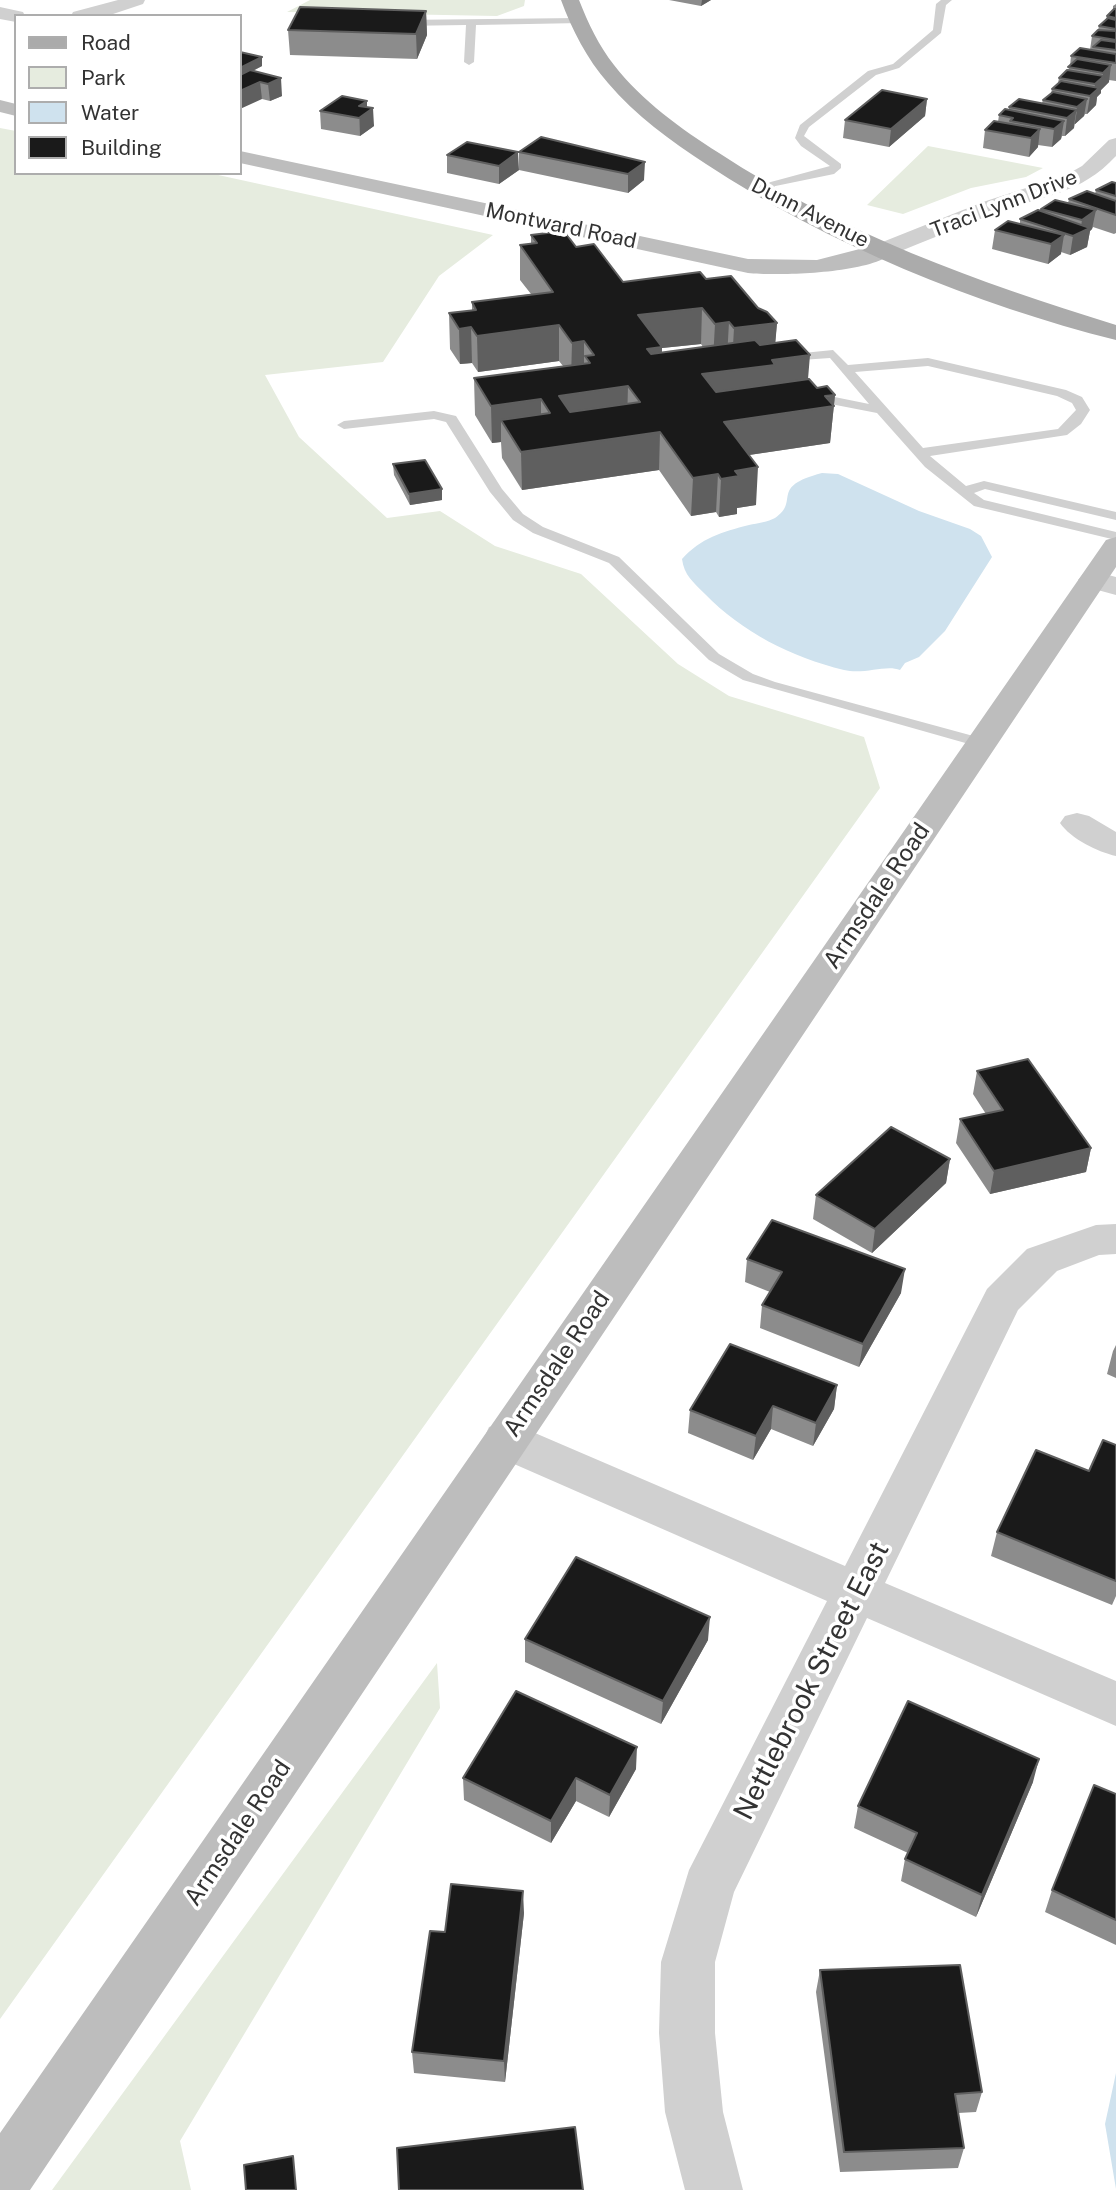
<!DOCTYPE html>
<html>
<head>
<meta charset="utf-8">
<style>
  body { margin:0 }
  #map { position:relative; width:1116px; height:2190px; overflow:hidden; background:#fff; font-family:"Public Sans",sans-serif }
  canvas { display:block }
  .legend { position:absolute; left:14px; top:14px; width:228px; height:161px; box-sizing:border-box; background:#fff; border:2px solid #adadad; margin:0; padding:9px 12px; list-style:none; font-size:21px; color:#333 }
  .legend li { display:flex; align-items:center; gap:14px; height:35px }
  .legend b { width:35px; border:2px solid #adadad }
</style>
</head>
<body>
<div id="map">
<canvas width="1116" height="2190"></canvas>
<ul class="legend">
<li><b style="height:9px;background:#ababab"></b>Road</li>
<li><b style="height:19px;background:#e6ecdf"></b>Park</li>
<li><b style="height:19px;background:#cfe2ee"></b>Water</li>
<li><b style="height:19px;background:#1a1a1a"></b>Building</li>
</ul>
</div>
<script>
const c = document.querySelector('canvas').getContext('2d');
c.lineJoin = 'round';
function paint(path, color) { c.fillStyle = color; c.fill(path, 'evenodd'); }
function trace(path, color, width, dash) { c.strokeStyle = color; c.lineWidth = width; c.lineCap = dash ? 'butt' : 'round'; c.setLineDash(dash || []); c.stroke(path); }
function write(font, color, halo, rows, align = 'center') {
  c.font = font + ' "Public Sans",sans-serif'; c.lineWidth = 7; c.setLineDash([]); c.textBaseline = 'middle'; c.strokeStyle = halo; c.fillStyle = color; for (const [text, x, y, turn = 0] of rows) {
    c.save(); c.translate(x, y); c.rotate((+turn || 0) * Math.PI / 180); c.textAlign = isNaN(turn) ? turn : align; if (halo) c.strokeText(text, 0, 0); c.fillText(text, 0, 0); c.restore();
  }
}
paint(new Path2D(`
  M310,0H525L524,6L497,16L287,12Z
  M0,128L16,131V173H209L493,235L439,276L383,362L265,375L299,437L387,518L440,511L495,546L581,574L678,664L729,696L864,737L880,788L0,2019Z
  M928,146L1043,168L1026,177L971,188L903,214L867,205Z
  M437,1663L440,1708L180,2141L191,2190H52Z`), '#e6ecdf');
paint(new Path2D(`
  M822,473L838,474L919,511L970,529L981,536L992,557L945,631L919,657L905,663L900,670C886,664 864,675 844,670C791,657 742,632 705,594C693,582 684,575 682,559C701,538 722,532 749,525C758,523 768,522 775,518C801,501 768,487 822,473Z
  M1116,2073V2189L1105,2124Z`), '#cfe2ee');
paint(new Path2D(`
  M941,0H952L946,5L941,33L899,68L876,75L809,127L804,136L841,164V168L834,174L756,190V186L830,166L801,146L795,138L800,125L868,71L893,64L933,30L936,4Z
  M578,18L581,23L476,25L474,62L469,65L464,62L466,25L401,26L396,23L401,20Z
  M833,350L848,365L928,358L1066,390L1082,397L1090,410L1081,424L1067,435L930,456L966,486L984,481L1116,512V520L985,489L974,493L984,500L1116,532V540L974,506L925,467L877,413L805,399V393L810,392L869,404L830,358L801,360L790,370L784,366L793,354ZM928,366L1057,396L1072,403L1076,410L1058,429L923,448L855,372Z
  M434,411L456,416L502,489L523,514L543,527L619,557L719,654L753,674L775,682L988,740L990,743L982,748L976,746L743,680L709,660L609,563L533,533L513,520L490,492L446,422L434,419L344,429L337,425L344,421Z`), '#d0d0d0');
paint(new Path2D(`
  M118,0H145L143,4L107,16H71L73,12Z
  M0,7L23,12L25,16H16V22L0,19Z
  M1116,138V156C1080,195 1043,195 996,213C961,226 926,241 891,255H875L871,250L875,245L983,202L1066,175L1082,166L1109,140Z
  M1093,571L1116,577V595L1083,586L1078,580L1083,574Z
  M1077,813L1089,816L1116,832V856C1098,852 1071,839 1060,823L1065,816Z
  M1116,1224V1254L1099,1255L1057,1271L1018,1310L885,1583L1116,1681V1726L867,1618L734,1892L715,1962V2033L723,2112L743,2190H685L665,2112L659,2033L661,1962L689,1870L827,1601L489,1453L483,1440L489,1427L505,1422L521,1427L845,1566L987,1289L1027,1249L1096,1225Z`), '#d0d0d0');
paint(new Path2D(`
  M0,100L16,104V116L0,112Z
  M240,151L748,259L817,260L883,243L891,245L895,250C878,274 777,276 748,273L240,163Z
  M1116,537V567L30,2190H0V2133L1106,540Z`), '#bdbdbd');
paint(new Path2D(`
  M561,0H579C588,23 599,46 614,65C642,101 681,129 719,153C841,233 977,282 1116,325V340C976,305 827,244 706,164C671,141 635,115 608,83C587,59 572,30 561,0Z`), '#ababab');
paint(new Path2D(`
  M669,0H711L701,6Z
  M1116,4V81L1109,80V82L1101,90V93L1097,97L1096,105L1087,114H1085L1084,116L1074,125V128L1065,136H1062L1061,139L1052,147L1038,145V147L1029,157L983,148L985,130L998,122L999,115L1009,110V107L1042,103L1043,100L1051,93L1052,89L1058,83L1059,78L1068,70L1070,66L1071,56L1090,50L1092,36L1098,30L1099,26L1106,19L1107,16L1113,10V6Z
  M426,11L427,35L417,59L290,55L288,30Z
  M240,52L262,66L253,71L282,96L270,101L262,99Z
  M927,99L925,116L889,147L843,138L845,120Z
  M367,101V107L374,126L360,136L321,129L320,111Z
  M541,137L644,180L628,193L519,170V152Z
  M467,142L519,170L499,184L447,173V155Z
  M1116,183V233L1114,234L1093,227L1092,229L1090,231L1087,247L1070,255L1061,252V254L1048,264L992,249L995,230L1020,224V219L1041,211V209L1068,203L1069,199L1095,194L1096,190Z
  M531,235L576,247L623,282L706,279L758,308L777,323L775,343L808,380L817,388L835,395L830,443L749,455L756,505L737,508V514L719,517L716,512L691,516L659,470L522,490L502,458L501,442L492,443L475,415L474,378L563,366L559,361L478,372L472,363L460,364L450,349L449,313L472,311V302L531,294L520,280V245L531,244ZM701,344L703,347L662,353V348Z
  M393,464L442,489V500L410,505L394,475Z
  M977,1071L1091,1148L1086,1172L990,1194L956,1143L960,1119L986,1114L973,1094Z
  M950,1159L946,1183L872,1253L813,1219L816,1195Z
  M747,1259L901,1293L859,1367L760,1328L762,1305L770,1292L745,1282Z
  M1116,1345V1378L1107,1374L1113,1351Z
  M837,1385L834,1409L813,1446L771,1429L753,1460L688,1433L690,1410Z
  M1116,1445V1596L1112,1605L991,1556L997,1532L1089,1471Z
  M525,1639L708,1640L661,1724L525,1662Z
  M636,1769L609,1817L576,1801L551,1843L464,1800L463,1778Z
  M1033,1782L976,1917L901,1881L905,1859L908,1853L854,1828L858,1806Z
  M1116,1794V1945L1045,1912L1052,1890Z
  M524,1913L505,2082L414,2073L412,2052Z
  M820,1970L982,2092L976,2112L958,2113L964,2148L958,2168L840,2172L816,1992Z`), '#8c8c8c');
paint(new Path2D(`
  M702,0H711L701,6Z
  M426,11L427,35L417,59L416,34Z
  M262,57V66L240,77V68Z
  M1111,65L1109,82L1101,90V93L1097,97L1096,105L1087,114L1090,96L1094,92L1095,84L1103,77V73Z
  M281,78L282,96L270,101L268,84Z
  M260,82L262,99L240,109V91Z
  M927,99L925,116L889,147L891,129Z
  M1087,99L1084,116L1074,125L1077,107Z
  M367,101V112L373,108L374,126L360,136L359,106Z
  M1077,110L1074,128L1065,136L1067,118Z
  M1064,121L1061,139L1052,147L1054,129Z
  M1040,129L1038,147L1029,157L1031,138Z
  M518,152L519,170L499,184V166Z
  M645,162L644,180L628,193V174Z
  M1096,210L1092,229L1090,231L1087,247L1070,255L1073,236L1080,233L1082,220Z
  M1064,235L1061,254L1048,264L1051,244Z
  M702,308L701,344L662,348L661,383L647,350L638,315Z
  M729,322L727,358L713,360L715,324Z
  M777,323L774,359L732,364L734,328Z
  M559,325V361L478,372L477,336Z
  M471,327L472,363L460,364L459,329Z
  M584,341V377L571,379L572,343Z
  M810,355L807,391L701,411L702,374L772,360Z
  M628,386L627,423L559,433V396Z
  M835,395L830,443L722,459L724,422Z
  M541,399V436L501,420V442L492,443L491,406Z
  M660,432L659,470L522,490L521,452Z
  M758,467L756,505L737,508V514L719,517L721,479L735,471Z
  M718,474L716,512L691,516L693,478Z
  M442,489V500L410,505L409,494Z
  M1091,1148L1086,1172L990,1194L994,1171Z
  M950,1159L946,1183L872,1253L875,1229Z
  M905,1269L901,1293L859,1367L863,1344Z
  M837,1385L834,1409L813,1446L816,1423Z
  M773,1406L771,1429L753,1460L756,1436Z
  M710,1617L708,1640L661,1724L663,1701Z
  M637,1747L636,1769L609,1817L610,1795Z
  M1039,1759L1033,1782L976,1917L982,1895Z
  M576,1778V1801L551,1843V1821Z
  M523,1891L524,1913L505,2082L504,2061Z`), '#5f5f5f');
const building = new Path2D(`
  M300,7L426,11L416,34L288,30Z
  M1114,9H1116V18L1107,16Z
  M1108,18L1116,20V29L1099,26Z
  M1098,30L1116,31V40L1092,36Z
  M1101,40L1116,42V50L1093,47Z
  M1080,48L1116,54V63L1071,56Z
  M240,52L262,57L240,68Z
  M1077,59L1111,65L1103,73L1068,67Z
  M250,70L281,78L268,84L260,82L240,91V75Z
  M1067,70L1104,76L1095,84L1059,78Z
  M1061,81L1099,88L1090,96L1052,89Z
  M882,90L927,99L891,129L845,120Z
  M1053,92L1087,99L1077,107L1043,100Z
  M342,96L367,101L359,106L373,108L359,118L320,111Z
  M1019,99L1077,110L1067,118L1009,107Z
  M1005,109L1064,121L1054,129L1010,121L1013,118L999,115Z
  M994,121L1040,129L1031,138L985,130Z
  M541,137L645,162L628,174L519,152Z
  M467,142L518,152L499,166L447,155Z
  M1112,182L1116,183V196L1096,190Z
  M1087,191L1116,201V215L1069,199Z
  M1055,200L1096,210L1082,220L1041,209Z
  M1038,210L1090,228L1073,236L1020,219Z
  M1008,221L1064,235L1051,244L995,230Z
  M564,231L576,247L594,244L623,282L700,272L706,279L731,276L758,308L767,312L777,323L734,328L729,322L715,324L702,308L638,315L662,347L647,349L651,354L755,340L760,345L796,340L810,355L772,360L775,365L702,374L716,392L809,379L817,388L827,386L835,395L825,396L834,406L724,422L758,467L735,471L739,476L721,479L718,474L693,478L660,432L521,452L501,420L550,413L541,399L491,406L474,378L590,363L585,356L594,355L584,341L572,343L559,325L477,336L471,327L459,329L449,313L476,310L472,302L553,292L520,245L537,243L531,235ZM628,386L640,402L570,412L559,396Z
  M425,460L442,489L409,494L393,464Z
  M1028,1059L1091,1148L994,1171L960,1119L1003,1110L977,1071Z
  M891,1127L950,1159L875,1229L816,1195Z
  M772,1220L905,1269L863,1344L762,1305L782,1272L747,1259Z
  M730,1344L837,1385L816,1423L773,1406L756,1436L690,1410Z
  M1103,1440L1116,1445V1581L997,1532L1036,1450L1089,1471Z
  M576,1557L710,1617L663,1701L525,1639Z
  M516,1691L637,1747L610,1795L576,1778L551,1821L463,1778Z
  M908,1701L1039,1759L982,1895L905,1859L917,1833L858,1806Z
  M1094,1785L1116,1794V1920L1052,1890Z
  M451,1884L523,1891L504,2061L412,2052L430,1931L445,1932Z
  M960,1965L982,2092L955,2094L964,2148L844,2152L820,1970Z
  M575,2127L583,2190H399L397,2148Z
  M293,2156L296,2190H246L244,2165Z`);
paint(building, '#1a1a1a');
trace(building, '#5f5f5f', 2);
write('21px', '#333', '#fff', [
  ["Traci Lynn Drive",1004,204,-21],
  ["Dunn Avenue",810,213,27],
  ["Montward Road",561,226,12]
]);
write('24px', '#333', '#fff', [
  ["Armsdale Road",877,896,-56],
  ["Armsdale Road",557,1364,-56],
  ["Armsdale Road",238,1833,-56]
]);
write('28px', '#333', '#fff', [
  ["Nettlebrook Street East",812,1681,-63]
]);
</script>
</body>
</html>
